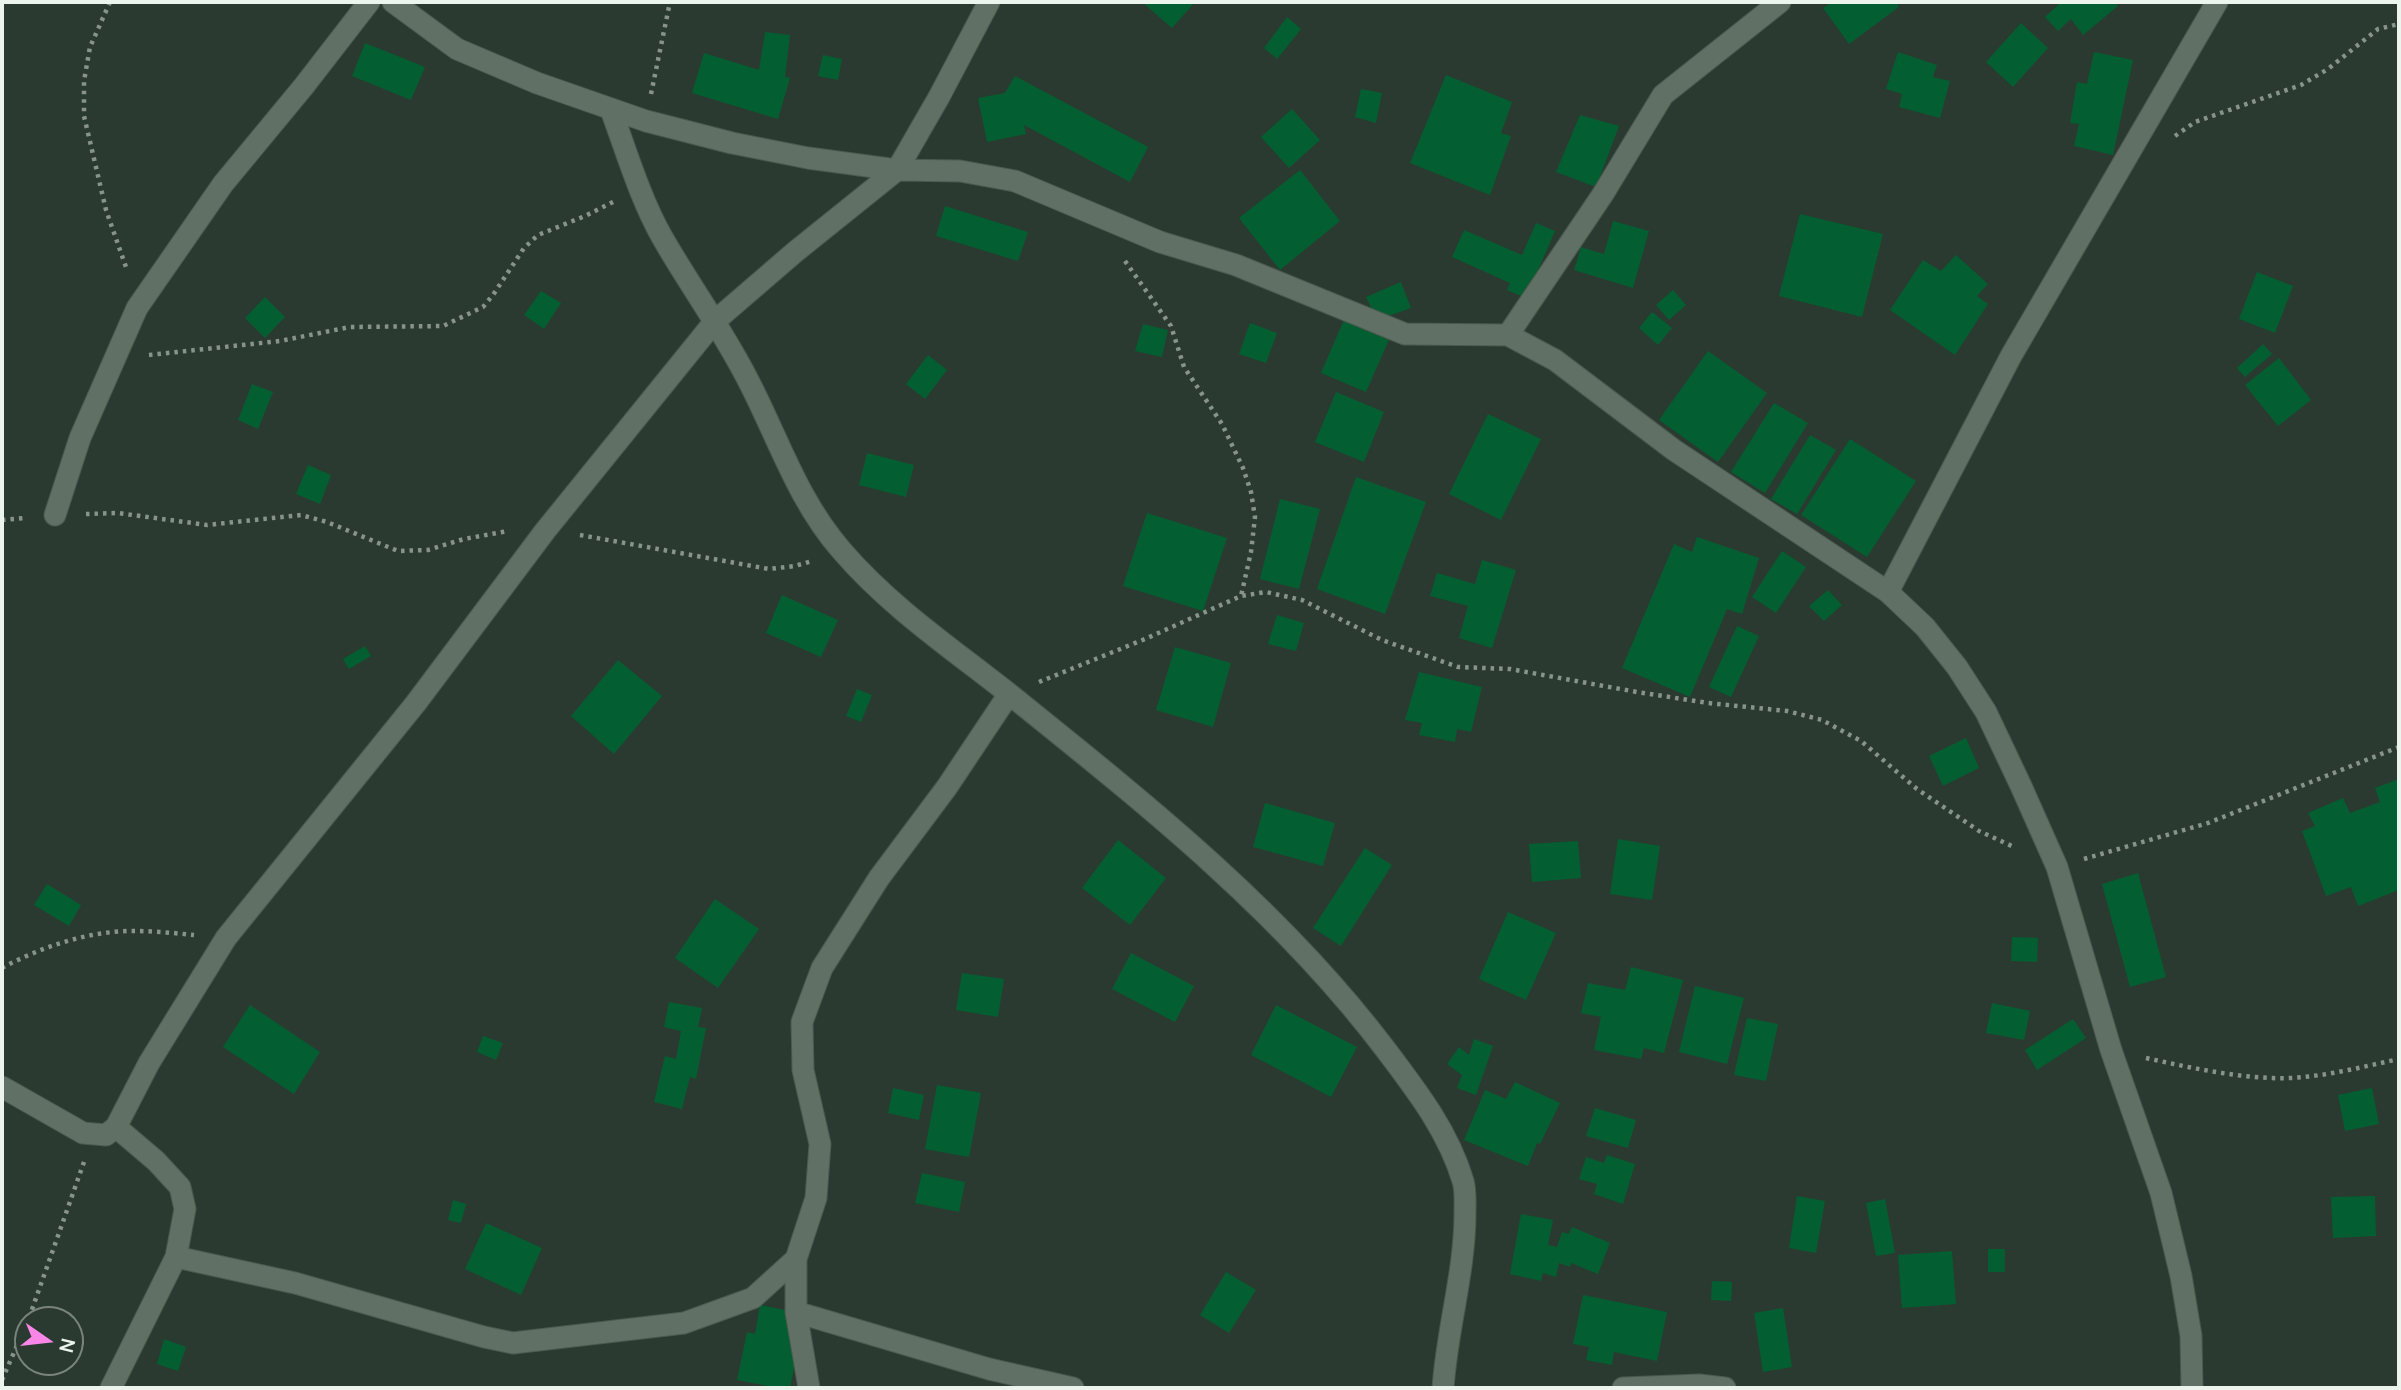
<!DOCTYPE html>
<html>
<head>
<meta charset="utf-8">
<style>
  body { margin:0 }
  #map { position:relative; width:2401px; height:1390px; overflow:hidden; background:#2b3a30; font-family:Manrope,sans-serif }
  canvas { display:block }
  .frame { position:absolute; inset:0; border:4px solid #ebf4ed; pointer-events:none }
  .north { position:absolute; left:14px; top:1306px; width:70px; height:70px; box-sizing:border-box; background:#2b3a30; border:2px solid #78847c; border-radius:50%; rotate:104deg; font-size:19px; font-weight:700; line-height:28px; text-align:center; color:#ebf4ed }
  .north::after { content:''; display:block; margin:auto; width:24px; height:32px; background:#fa87e8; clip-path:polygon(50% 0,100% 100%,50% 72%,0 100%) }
</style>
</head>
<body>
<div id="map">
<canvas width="2401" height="1390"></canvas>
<div class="frame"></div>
<div class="north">N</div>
</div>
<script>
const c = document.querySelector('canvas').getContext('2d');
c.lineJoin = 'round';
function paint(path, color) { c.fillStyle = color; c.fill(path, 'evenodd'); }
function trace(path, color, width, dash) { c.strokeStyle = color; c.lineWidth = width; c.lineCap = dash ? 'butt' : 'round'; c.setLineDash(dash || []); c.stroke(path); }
paint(new Path2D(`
  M1142,2H1195L1172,28Z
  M1832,2H1896L1899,7L1849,44L1823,8Z
  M2057,2H2115L2118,6L2083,35L2071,19L2058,31L2045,17L2059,4Z
  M1287,17L1301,29L1277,59L1264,48Z
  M2021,23L2048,48L2013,87L1986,62Z
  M765,32L790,35L785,77L790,78L778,119L692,93L704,53L759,70Z
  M365,43L425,67L411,100L352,76Z
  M1898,52L1937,65L1933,77L1950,81L1940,118L1899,107L1902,94L1886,89Z
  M2094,52L2133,60L2113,155L2074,146L2079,124L2070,123L2077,82L2087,84Z
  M823,55L842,59L838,80L818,76Z
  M1446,75L1512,102L1501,133L1511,136L1490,195L1410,163Z
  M1015,76L1148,147L1130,182L1024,125L1026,134L987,142L978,98L1005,93Z
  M1361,89L1382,93L1376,123L1355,117Z
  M1292,109L1320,140L1289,168L1261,137Z
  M1580,115L1619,126L1596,187L1556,172Z
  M1300,170L1340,221L1280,270L1239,218Z
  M945,206L1028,232L1018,261L936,236Z
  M1800,214L1883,234L1862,317L1779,296Z
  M1613,221L1649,231L1633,288L1574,270L1581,247L1604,254Z
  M1536,223L1555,231L1526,298L1507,290L1510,283L1452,257L1464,230L1522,255Z
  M1956,255L1988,284L1977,296L1988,304L1955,355L1890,310L1923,260L1941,271Z
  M2257,272L2293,286L2275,333L2239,319Z
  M1401,282L1411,308L1377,320L1366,297Z
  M1673,290L1686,305L1669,320L1656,305Z
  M541,291L561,303L544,329L524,315Z
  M265,297L285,317L265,338L245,318Z
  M1652,312L1672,328L1658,345L1639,328Z
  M1346,315L1391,335L1366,392L1321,373Z
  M1250,323L1277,333L1266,363L1239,354Z
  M1143,324L1168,330L1162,357L1135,351Z
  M2263,344L2272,354L2245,377L2237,368Z
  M1708,351L1767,393L1718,462L1659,420Z
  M928,355L947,370L925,399L906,384Z
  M2279,358L2311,400L2278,426L2245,385Z
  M252,384L273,392L258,429L238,420Z
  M1336,392L1384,412L1364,462L1315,442Z
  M1774,403L1808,423L1765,493L1731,472Z
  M1488,414L1541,439L1501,520L1449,494Z
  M1810,435L1836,450L1797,514L1771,499Z
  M1850,439L1916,481L1867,557L1801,515Z
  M867,453L914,465L906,497L859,485Z
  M308,465L331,475L320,504L296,494Z
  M1356,477L1426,502L1385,614L1317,589Z
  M1280,499L1320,509L1299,589L1260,579Z
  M1147,513L1227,538L1203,611L1123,586Z
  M1697,537L1759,558L1742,614L1727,609L1690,697L1622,668L1674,544L1692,552Z
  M1782,551L1806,567L1776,613L1752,597Z
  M1482,560L1516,570L1492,648L1459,638L1468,606L1430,596L1437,573L1475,584Z
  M1828,590L1842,605L1824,621L1809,606Z
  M782,595L838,620L821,657L766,633Z
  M1277,615L1304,623L1296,651L1268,644Z
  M1737,626L1759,636L1731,697L1709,687Z
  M365,646L371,656L349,669L343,659Z
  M1175,647L1231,663L1213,727L1156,710Z
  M618,660L662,696L614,754L571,716Z
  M1419,672L1482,687L1471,732L1457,729L1455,742L1419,735L1422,723L1405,720Z
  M857,689L872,695L861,722L846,716Z
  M1966,738L1979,768L1943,786L1929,756Z
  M2399,779V890L2358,906L2351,887L2326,896L2302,831L2315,826L2308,813L2343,798L2350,813L2380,802L2375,788Z
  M1265,803L1335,823L1323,866L1253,847Z
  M1618,839L1660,846L1652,900L1610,894Z
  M1118,840L1166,878L1130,925L1082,888Z
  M1578,841L1581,878L1532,882L1529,844Z
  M1365,848L1392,865L1341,946L1313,928Z
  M2138,873L2166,977L2130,987L2102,884Z
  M47,884L81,905L69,926L34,905Z
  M715,899L759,929L718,988L675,958Z
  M1508,912L1556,933L1526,1000L1479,979Z
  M2012,937L2038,938L2037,962L2011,961Z
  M1131,953L1194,986L1175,1022L1112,989Z
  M1631,967L1683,980L1664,1053L1644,1048L1641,1059L1594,1050L1601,1017L1581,1013L1588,983L1625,990Z
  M962,973L1004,979L998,1017L956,1010Z
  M1695,986L1744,998L1727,1064L1679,1052Z
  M669,1002L702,1008L698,1027L706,1028L696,1079L690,1077L682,1109L654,1102L665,1056L676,1059L681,1031L664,1027Z
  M1992,1003L2030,1011L2024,1040L1986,1033Z
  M250,1005L320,1052L294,1094L223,1047Z
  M1276,1005L1357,1047L1331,1097L1251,1055Z
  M1747,1018L1778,1024L1766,1081L1734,1075Z
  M2073,1019L2086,1038L2037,1070L2025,1050Z
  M483,1036L503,1043L496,1060L477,1052Z
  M1474,1039L1493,1046L1476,1095L1457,1088L1462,1075L1447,1064L1459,1047L1469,1055Z
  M1515,1082L1560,1103L1540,1144L1537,1143L1528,1166L1464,1140L1485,1090L1506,1099Z
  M937,1085L981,1093L969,1157L925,1149Z
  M893,1088L924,1095L919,1120L888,1113Z
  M2372,1088L2379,1124L2345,1131L2338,1095Z
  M1595,1108L1636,1120L1628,1148L1586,1136Z
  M1607,1155L1635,1164L1623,1204L1594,1194L1597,1184L1579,1179L1586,1157L1604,1163Z
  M922,1173L965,1182L959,1212L915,1203Z
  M1797,1196L1825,1201L1816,1253L1789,1248Z
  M2375,1196L2376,1236L2333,1238L2331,1197Z
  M1885,1199L1895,1253L1876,1256L1866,1203Z
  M453,1200L466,1204L461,1223L448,1220Z
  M1521,1214L1553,1220L1548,1245L1557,1247L1562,1232L1569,1234L1572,1227L1610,1243L1598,1274L1571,1263L1570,1267L1559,1263L1556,1277L1543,1273L1541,1281L1510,1274Z
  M486,1223L542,1248L521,1295L465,1269Z
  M1988,1249H2005V1272H1988Z
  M1952,1251L1956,1304L1902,1308L1898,1255Z
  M1226,1272L1256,1290L1229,1333L1200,1315Z
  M1712,1281L1732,1282L1731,1301L1711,1300Z
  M1583,1295L1667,1312L1657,1361L1614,1352L1612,1365L1586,1360L1589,1347L1573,1344Z
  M760,1305L794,1312L789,1341L799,1344L790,1388H778L737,1380L747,1332L755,1334Z
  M1783,1308L1792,1367L1763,1372L1754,1313Z
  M164,1339L186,1347L178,1371L157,1364Z`), '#035f31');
const minor = new Path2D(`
  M393,2L457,49L537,83L646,121L732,143L808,158L897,170L960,171L1015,181L1160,242L1236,265L1405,334L1508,335L1555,360L1674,450L1888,592L1925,627L1957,667L1986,712L2021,786L2057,867L2111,1050L2161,1193L2181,1276L2191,1336L2192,1388
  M611,110C627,153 640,198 662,237C690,286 724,332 749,382C779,440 798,501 842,551C891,608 954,650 1013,697C1146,804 1282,912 1386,1050C1417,1091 1448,1131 1463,1181C1466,1191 1465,1203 1465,1213C1465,1272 1447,1329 1443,1388
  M1508,335L1603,194L1663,95L1780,2
  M55,515L80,438L137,308L223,184L304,86L369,2
  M1888,592L2011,356L2217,2
  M2,1087L83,1133L106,1135L116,1127L149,1063L226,938L416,703L545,531L715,321L795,252L897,170L939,97L989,2
  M176,1257L295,1283L484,1337L513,1343L684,1323L753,1298L796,1259L816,1198L820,1144L803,1070L802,1022L822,968L879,878L947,787L1009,694
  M796,1259V1312L809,1388
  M796,1312L989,1369L1073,1388
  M111,1388L176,1257L185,1209L180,1187L156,1161L116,1127
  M1623,1388L1699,1385L1725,1388`);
trace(minor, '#4b584f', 23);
trace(new Path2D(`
  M110,2L90,47L84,81V116L106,210L127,270
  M651,94L670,2
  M2175,136L2195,122L2301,85L2328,69L2378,29L2399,24
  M1125,261L1171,326L1184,367L1222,424L1243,468L1251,492L1255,517L1251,552L1241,596
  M149,355L280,341L350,327L443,326L483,307L493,295L524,248L538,235L585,216L615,201
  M86,514L118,513L207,525L301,515L327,522L398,551L428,550L464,539L508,531
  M2,520L25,518
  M580,535L769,569L795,566L812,561
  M1039,682L1145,639L1241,596L1266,592L1302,600L1382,640L1458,667L1510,669L1637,692L1708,703L1787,711L1822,720L1861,741L1917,789L1979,831L2014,847
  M2084,859L2208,823L2399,747
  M2,968C41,947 88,931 133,931C153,931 174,933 194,935
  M2146,1058C2187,1067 2228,1076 2270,1078C2313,1080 2357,1068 2399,1059
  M2,1380L29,1318L84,1162`), '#88948b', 4.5, [3.5, 5]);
trace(minor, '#607064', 21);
</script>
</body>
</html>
